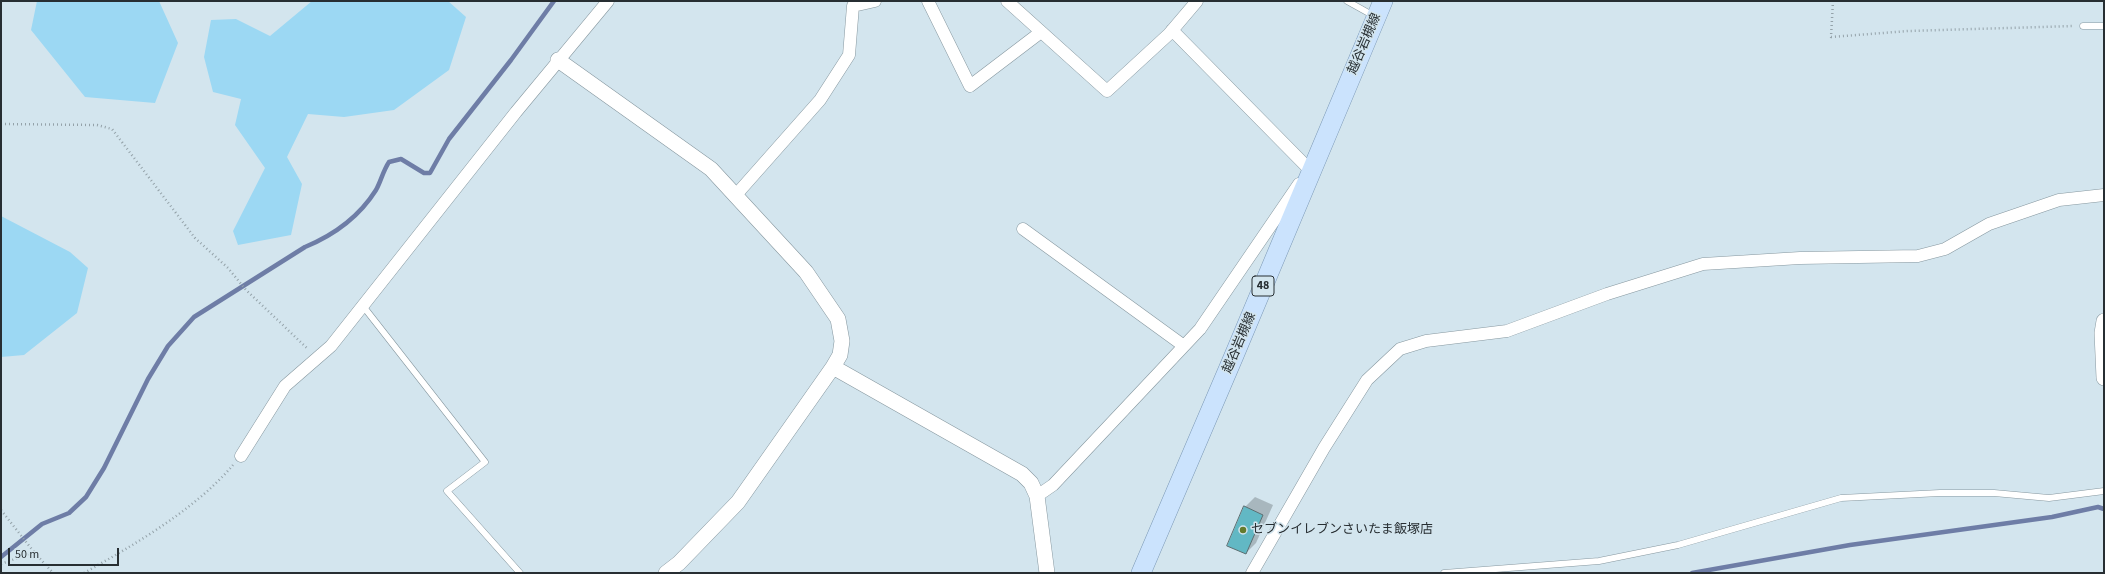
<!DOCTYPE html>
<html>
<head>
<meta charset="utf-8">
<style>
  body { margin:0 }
  #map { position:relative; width:2105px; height:574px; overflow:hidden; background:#d3e5ee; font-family:"Source Sans 3",sans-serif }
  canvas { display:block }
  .frame { position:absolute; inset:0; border:2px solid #272e32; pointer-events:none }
  .scale { position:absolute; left:8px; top:548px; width:111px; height:18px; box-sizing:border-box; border:2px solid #272e32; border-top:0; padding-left:5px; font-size:12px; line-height:14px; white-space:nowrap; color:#272e32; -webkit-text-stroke:3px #d3e5ee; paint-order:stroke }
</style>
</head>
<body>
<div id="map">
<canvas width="2105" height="574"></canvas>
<div class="frame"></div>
<div class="scale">50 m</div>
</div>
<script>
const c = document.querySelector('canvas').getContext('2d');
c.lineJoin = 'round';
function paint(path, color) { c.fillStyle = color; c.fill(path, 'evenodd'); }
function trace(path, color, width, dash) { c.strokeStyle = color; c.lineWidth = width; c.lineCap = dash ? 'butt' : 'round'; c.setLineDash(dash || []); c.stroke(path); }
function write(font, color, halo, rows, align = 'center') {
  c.font = font + ' "Source Sans 3","Noto Sans JP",sans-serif'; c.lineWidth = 3; c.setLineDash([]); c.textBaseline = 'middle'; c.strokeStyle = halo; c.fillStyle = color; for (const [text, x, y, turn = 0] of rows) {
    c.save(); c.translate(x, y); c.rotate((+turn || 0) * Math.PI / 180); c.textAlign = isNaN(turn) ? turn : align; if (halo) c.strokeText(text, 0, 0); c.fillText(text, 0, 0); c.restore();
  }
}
paint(new Path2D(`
  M37,1H159L178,43L155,103L85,97L31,30Z
  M312,1H448L466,17L449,70L394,110L344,117L308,114L287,157L302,184L291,235L238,245L233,231L265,168L235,125L241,99L213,92L204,57L211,20L236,19L270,36Z
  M1,216L70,252L88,268L77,313L24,355L1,357Z`), '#9cd8f3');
paint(new Path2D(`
  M1255,497L1273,505L1256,543L1246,553L1245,507Z`), '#0003');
trace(new Path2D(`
  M1,557L42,524L69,513L86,497L104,468L148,379L168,346L194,317L305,247C334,235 359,217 376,190C381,181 383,171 389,162L401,159L424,173H430L449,139L511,60L554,1
  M1692,573L1850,545L2052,517L2098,507L2104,509`), '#6e7da6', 4.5);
const building = new Path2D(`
  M1244,506L1263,515L1246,554L1227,546Z`);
paint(building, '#62b8c4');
trace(building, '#5b6e71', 1);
const service = new Path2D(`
  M1347,1L1374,16
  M2083,26H2104
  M363,306L485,462L447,491L520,573
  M1444,573L1599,561L1678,545L1841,498L1940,493H1994L2049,498L2104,491`);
const minor = new Path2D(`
  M928,1L970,86L1041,32
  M1007,1L1107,91L1169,34L1197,1
  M1172,30L1309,169
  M735,196L820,100L849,55L853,6L875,1
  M1023,229L1184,346
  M241,456L285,386L331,346L516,112L608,1
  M1037,496L1053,485L1200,329L1299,184
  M1252,573L1324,448L1367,380L1400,349L1426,341L1507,331L1607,294L1703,264L1800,258L1918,256L1945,249L1989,224L2059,200L2104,195`);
const tertiary = new Path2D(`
  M558,60L711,169L806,272L838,319L842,341L840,355L833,367L738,502L679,563L666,573
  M2104,321L2102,333L2104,378
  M833,367L1022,474L1031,483L1037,496L1047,573`);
const primary = new Path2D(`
  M1141,573L1233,358L1383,1`);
trace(service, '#86979f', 7);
trace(minor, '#86979f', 13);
trace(tertiary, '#86979f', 16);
trace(primary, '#7b98b5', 20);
trace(new Path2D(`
  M1833,1L1831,37L1908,31L2074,26
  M1,124L97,125L112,129L195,238L228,268L246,290L308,349
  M1,510L34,552
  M1,564L34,552L53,573
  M84,573C134,545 196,509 233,465`), '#94a2a9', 2.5, [1, 3]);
trace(service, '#fff', 6);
trace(minor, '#fff', 12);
trace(tertiary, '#fff', 15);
trace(primary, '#cbe3fd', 19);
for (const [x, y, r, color] of [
  [1243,530,4,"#647b2d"]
]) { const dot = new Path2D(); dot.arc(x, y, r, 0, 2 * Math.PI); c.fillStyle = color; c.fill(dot); trace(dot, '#d3e5ee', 1.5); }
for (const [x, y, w] of [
  [1263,286,22]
]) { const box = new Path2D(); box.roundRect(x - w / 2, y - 10, w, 20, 3); c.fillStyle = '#d3e5ee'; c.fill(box); trace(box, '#272e32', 1); }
write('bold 12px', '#272e32', null, [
  ["48",1263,286]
]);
write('13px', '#272e32', '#d3e5ee', [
  ["越谷岩槻線",1365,44,-67],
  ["越谷岩槻線",1240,343,-67]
]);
write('13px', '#272e32', '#d3e5ee', [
  ["セブンイレブンさいたま飯塚店",1251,530]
], 'left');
</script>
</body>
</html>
